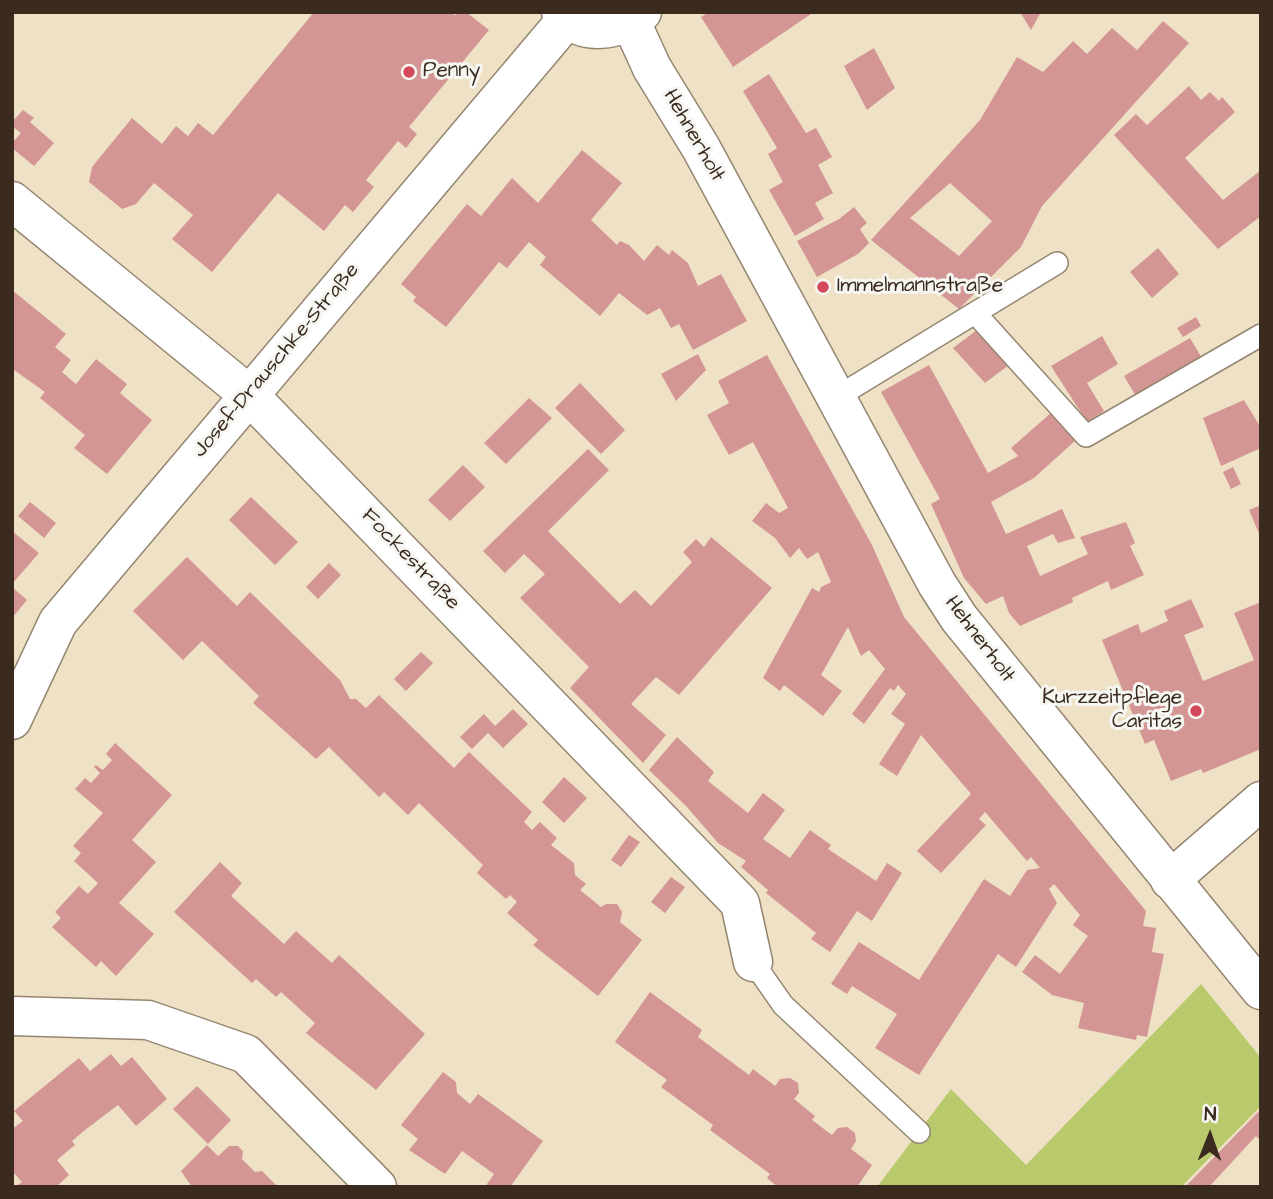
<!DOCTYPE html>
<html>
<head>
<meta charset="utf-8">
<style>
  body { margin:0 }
  #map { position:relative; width:1273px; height:1199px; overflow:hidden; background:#efe1c5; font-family:"Architects Daughter",sans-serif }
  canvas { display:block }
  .frame { position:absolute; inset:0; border:14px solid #3b2a1e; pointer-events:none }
  .north { position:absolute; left:1175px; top:1101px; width:70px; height:70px; -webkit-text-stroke:5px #f6f6f2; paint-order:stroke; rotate:1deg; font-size:19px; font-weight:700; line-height:28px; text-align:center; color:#3b2a1e }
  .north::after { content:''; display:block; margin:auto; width:24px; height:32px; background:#3b2a1e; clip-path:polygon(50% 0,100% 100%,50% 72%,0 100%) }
</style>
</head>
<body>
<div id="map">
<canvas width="1273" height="1199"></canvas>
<div class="frame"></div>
<div class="north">N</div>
</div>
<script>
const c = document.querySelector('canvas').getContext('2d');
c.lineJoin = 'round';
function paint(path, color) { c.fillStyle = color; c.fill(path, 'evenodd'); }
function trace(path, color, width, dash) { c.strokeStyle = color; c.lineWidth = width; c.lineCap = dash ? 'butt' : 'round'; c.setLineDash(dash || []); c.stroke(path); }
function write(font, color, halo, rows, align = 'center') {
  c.font = font + ' "Architects Daughter",sans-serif'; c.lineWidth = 6; c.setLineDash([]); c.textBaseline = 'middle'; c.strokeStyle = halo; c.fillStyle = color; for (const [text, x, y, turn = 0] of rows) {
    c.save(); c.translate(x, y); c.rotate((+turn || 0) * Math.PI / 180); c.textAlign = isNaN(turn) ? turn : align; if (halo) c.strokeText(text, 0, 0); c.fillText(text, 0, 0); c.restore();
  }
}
paint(new Path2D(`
  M1201,984L1261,1058V1106L1181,1187H877L951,1089L1026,1165Z`), '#b9ca6d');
paint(new Path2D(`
  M314,12H451L454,15L466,12L489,30L409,127L417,134L406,148L398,141L366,180L374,187L353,212L345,205L324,231L278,193L212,272L172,239L193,215L154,183L136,204L122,209L89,182L92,167L132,118L162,144L176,126L188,136L198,123L213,135Z
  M709,12H814L733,67L701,17Z
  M1020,12H1041L1031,30Z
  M1163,21L1189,43L1042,206L1021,247L959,309L871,240L980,120L1017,57L1043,72L1073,41L1087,54L1112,28L1137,50ZM950,183L992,221L959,256L910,218Z
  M874,48L895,88L867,110L844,66Z
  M769,74L806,133L816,128L832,157L818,165L833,193L815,203L824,219L795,236L769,190L783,182L768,154L777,148L743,91Z
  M1189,86L1201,100L1210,92L1219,101L1222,97L1235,112L1185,158L1223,200L1261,170V216L1218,249L1114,135L1136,114L1147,125Z
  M23,110L34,118L30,122L54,143L34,166L12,148V143L21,133L12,126V122Z
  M582,150L622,183L591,220L617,245L620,241L629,245L644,261L657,245L669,255L672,250L688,263L698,286L721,274L747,321L693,350L679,324L671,328L660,308L647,315L619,293L600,316L540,265L546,257L529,242L507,268L499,262L446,327L413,301L416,297L401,284L467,204L481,216L512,178L538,203Z
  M854,207L867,223L860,229L869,243L858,254L817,277L797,241L839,219Z
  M1158,248L1179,274L1152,298L1130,272Z
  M12,290L66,334L55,347L71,360L62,372L76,384L96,359L127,384L120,393L152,420L107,474L74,448L85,435L40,398L45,392L14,370L12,372Z
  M1196,317L1201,326L1183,337L1177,328Z
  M977,330L1009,365L985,383L953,348Z
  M1102,336L1118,364L1087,383L1104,411L1087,422L1051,366Z
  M1190,338L1203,360L1137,398L1124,376Z
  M698,354L706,370L676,401L661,374Z
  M767,355L872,545L904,617L1146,911L1143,926L1156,928L1152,952L1164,954L1147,1037L1137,1035L1136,1040L1078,1028L1084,1003L1052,995L1022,972L1035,955L1060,974L1088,936L1073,925L1080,915L1054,884L1049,889L1057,903L1016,967L998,954L919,1075L875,1048L897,1014L852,986L847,994L831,984L859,942L919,980L984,879L1010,896L1027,870L1040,868L1031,857L1027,861L985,812L979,819L986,825L941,873L917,851L971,794L921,735L897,776L879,764L905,724L891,714L906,694L898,685L894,691L890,688L864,724L852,714L885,669L869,650L861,656L848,627L821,675L842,691L823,716L784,685L780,691L763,678L812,588L819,592L821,587L831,582L818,552L807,559L799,548L790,558L775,538L752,521L766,503L779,513L788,508L753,442L729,455L707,415L729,403L718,381Z
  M929,365L988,473L1018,456L1011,448L1052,412L1076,440L1034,478L991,502L1006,534L1062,509L1075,538L1058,543L1053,534L1027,546L1040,576L1088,554L1080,537L1126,522L1135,543L1130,546L1144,575L1111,590L1108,581L1072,598L1073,602L1020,626L1009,613L1003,596L986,604L964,578L931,504L940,499L881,392Z
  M580,383L625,430L601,454L555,408Z
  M529,398L552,418L506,464L484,443Z
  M1244,400L1261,428V448L1221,466L1203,418Z
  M588,449L609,470L548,531L620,604L635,590L651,606L692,562L683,552L696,539L704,547L711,537L772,588L679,695L656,677L631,704L666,735L643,763L570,688L589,667L520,598L545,574L524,554L505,573L483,551Z
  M463,465L485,487L450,521L428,500Z
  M1233,467L1241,484L1231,489L1223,472Z
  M251,497L298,542L275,565L229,520Z
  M30,502L56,523L44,538L18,516Z
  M1261,505V538L1249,510Z
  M12,531L39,553L12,584Z
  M187,557L237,606L250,592L340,680L350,699H356L366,708L379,695L454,768L469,752L532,812L524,822L532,830L540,822L557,838L551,845L574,863L575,875L586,884L580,890L601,907L606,904H617L622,912L620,922L642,940L598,996L533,945L538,940L507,913L517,902L510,895L506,899L477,873L483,865L419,803L408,815L384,792L379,797L329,747L316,759L253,703L259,696L202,641L183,660L133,611Z
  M329,563L341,575L318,599L306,587Z
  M12,587L27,600L12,618Z
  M1191,599L1204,627L1184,635L1203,681L1254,660L1234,613L1261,602V749L1203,773L1201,769L1171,781L1154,740L1145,744L1102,640L1138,624L1141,633L1168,621L1164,611Z
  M421,652L433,663L406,691L394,679Z
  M513,709L528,724L503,748L488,733L472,749L460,737L484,714L495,726Z
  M677,737L714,772L708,781L748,813L763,793L785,810L763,839L790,858L810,830L831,845L828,849L876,881L887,863L902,873L872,921L857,911L830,952L811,939L816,933L766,893L768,890L741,867L746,861L718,843L687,807L649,770Z
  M115,743L172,795L132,840L156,862L119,903L154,934L116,976L101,961L96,967L52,927L61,918L55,912L79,886L88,894L98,883L74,861L81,853L73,846L103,813L75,789L85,778L91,783L100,773L94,767L96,765L103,770L112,760L106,754Z
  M564,777L587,798L564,823L542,802Z
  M629,835L640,842L621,867L611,860Z
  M220,862L242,883L231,896L284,944L296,931L332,963L339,955L425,1034L376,1090L306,1033L315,1023L281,992L276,997L256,979L252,983L174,912Z
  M671,877L685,887L665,913L651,902Z
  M650,992L702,1030L698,1037L749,1075L753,1069L775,1086L780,1079L790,1078L798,1083L799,1093L794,1099L815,1116L812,1120L832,1135L838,1128L847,1127L855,1133L856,1141L851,1149L872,1165L857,1187H778L767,1178L770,1174L710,1130L713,1125L661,1087L667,1080L615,1042Z
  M111,1054L121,1066L132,1057L167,1099L136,1126L118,1105L85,1130L72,1141L75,1145L57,1160L69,1175L56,1187H15L22,1182L12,1171V1129L23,1121L14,1111L79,1058L90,1071Z
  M443,1072L456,1082L457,1093L470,1104L478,1094L543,1141L510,1187H485L494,1174L462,1151L445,1174L409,1150L418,1139L401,1125Z
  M197,1086L231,1120L208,1144L173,1109Z
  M1261,1109V1141L1256,1136L1209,1187H1185Z
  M207,1145L218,1156L229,1146H238L243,1151L242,1159L255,1172L262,1171L278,1187H192L181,1171Z`), '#d39694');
const service = new Path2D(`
  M976,314L1086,436L1261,335
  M837,397L1057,263
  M753,962L783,1005L919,1132`);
const minor = new Path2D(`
  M12,201L248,394L740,903L753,962
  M12,720L58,622L567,19
  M1170,880L1261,801
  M12,1016L148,1020L246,1054L377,1187`);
const tertiary = new Path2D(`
  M561,12C583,38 619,31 642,12
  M631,22L652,68L701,148L937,584L959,618L1261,990`);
trace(service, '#958672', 24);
trace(minor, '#958672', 41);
trace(tertiary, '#958672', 41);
trace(service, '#fff', 21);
trace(minor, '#fff', 38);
trace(tertiary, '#fff', 38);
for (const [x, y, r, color] of [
  [409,72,7,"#d1495b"],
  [823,287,7,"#d1495b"],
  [1196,711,7,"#d1495b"]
]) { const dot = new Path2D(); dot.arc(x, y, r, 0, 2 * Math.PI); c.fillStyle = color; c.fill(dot); trace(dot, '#f6f6f2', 2.5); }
write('21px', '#3b2a1e', '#f6f6f2', [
  ["Penny",423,72],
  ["Immelmannstraße",837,287],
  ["Kurzzeitpflege",1182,699,"right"],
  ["Caritas",1182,723,"right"]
], 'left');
write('21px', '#3b2a1e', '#f6f6f2', [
  ["Hehnerholt",693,136,60],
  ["Josef-Drauschke-Straße",277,361,-50],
  ["Fockestraße",410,560,46],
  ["Hehnerholt",979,640,53]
]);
</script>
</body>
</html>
